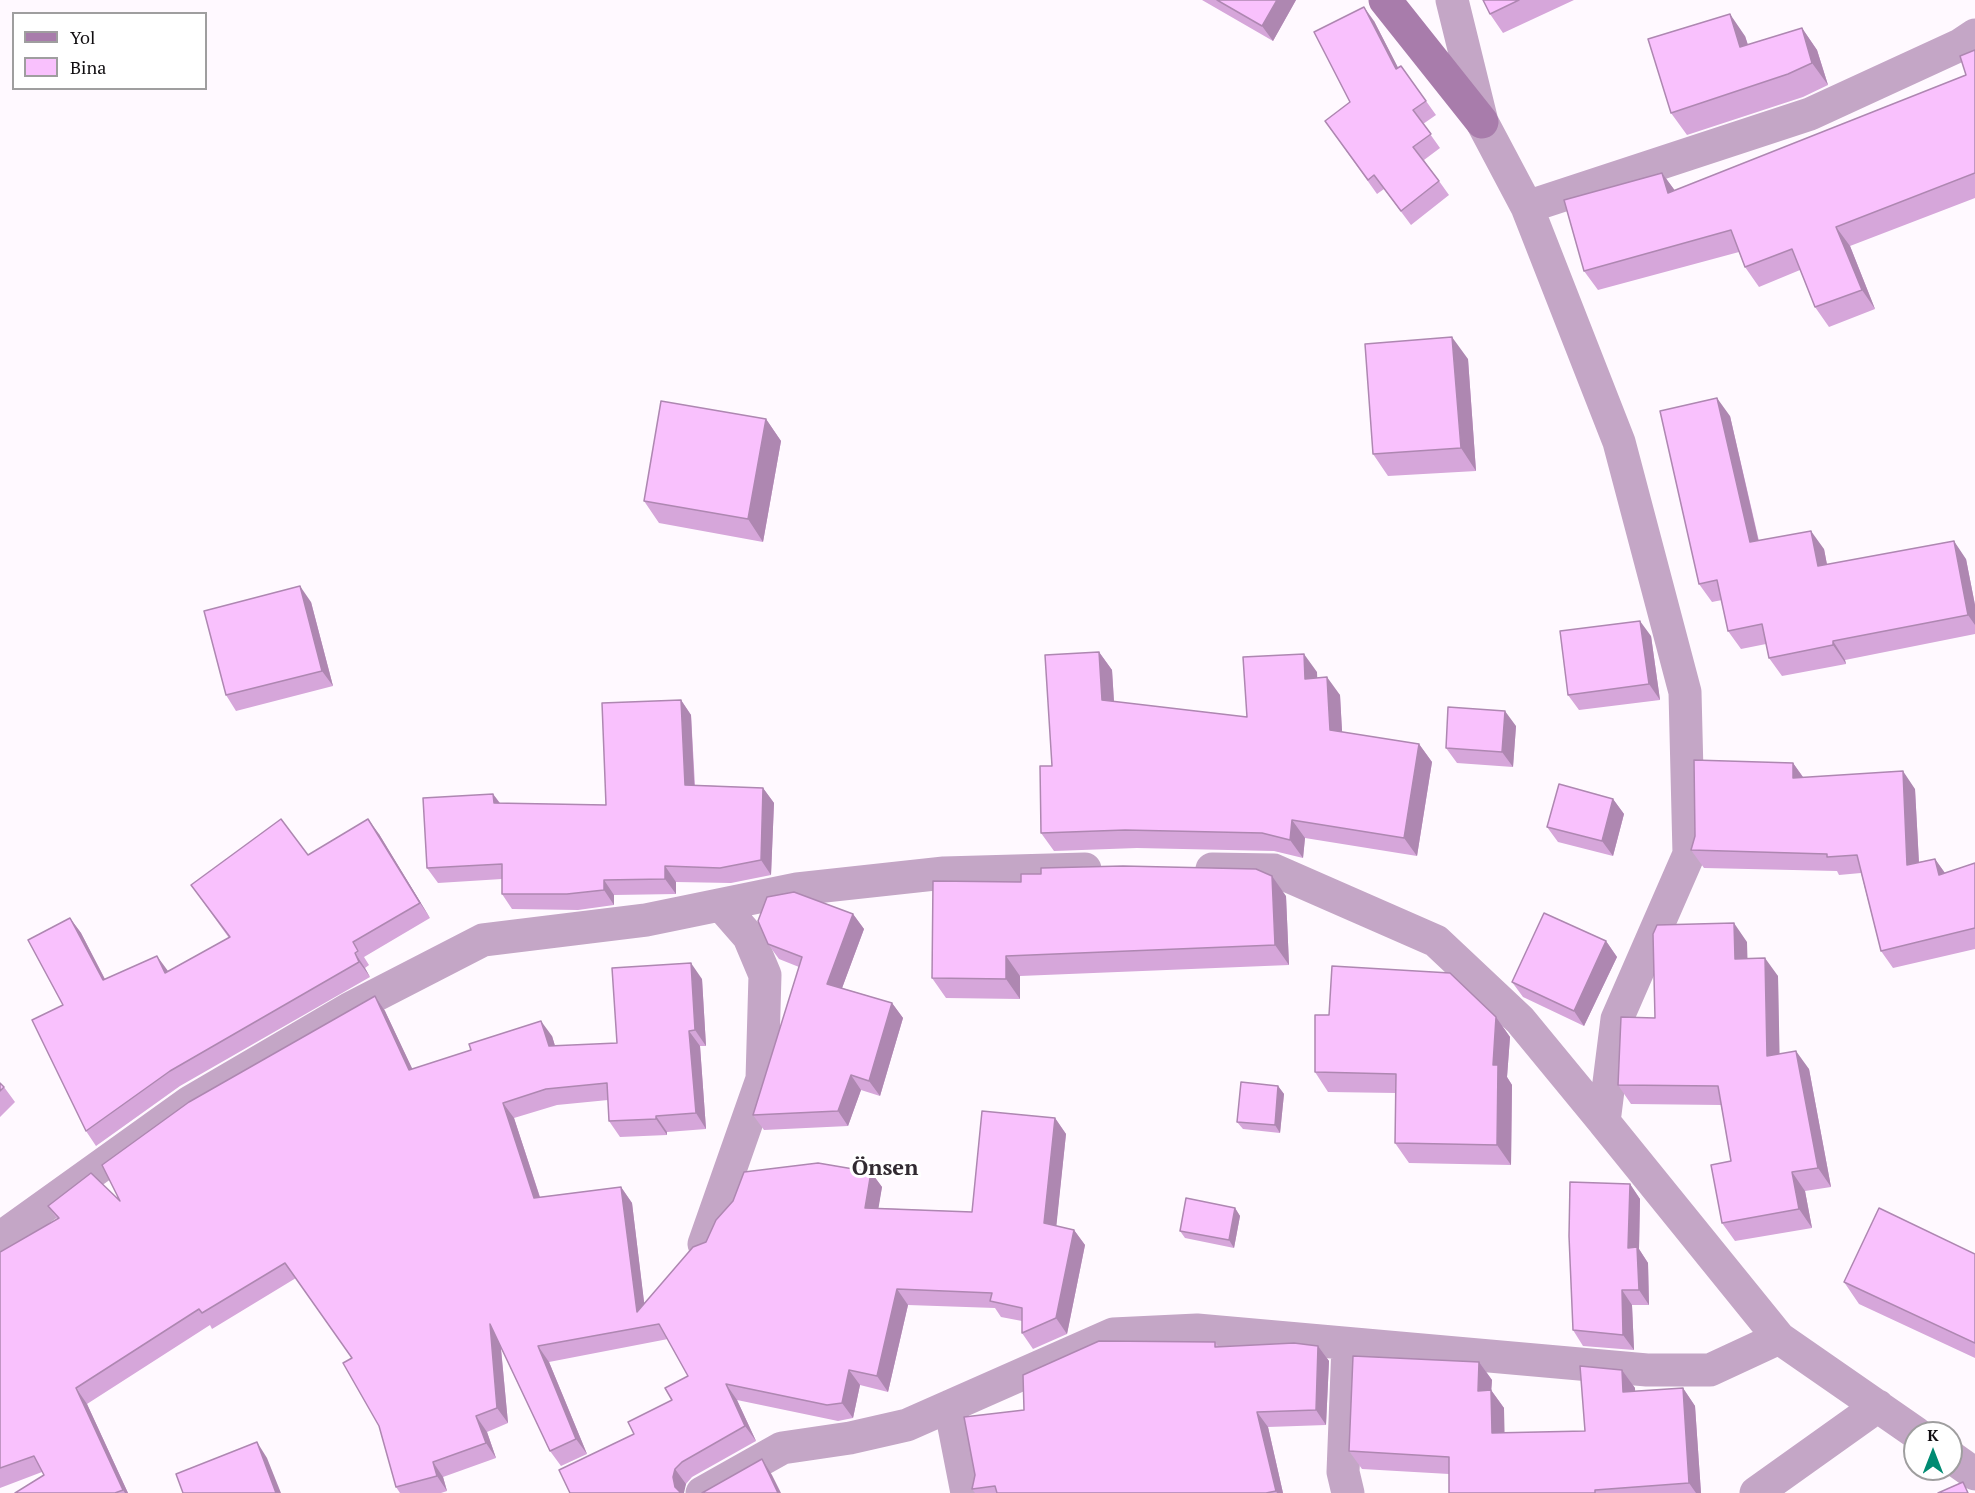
<!DOCTYPE html>
<html>
<head>
<meta charset="utf-8">
<style>
  body { margin:0 }
  #map { position:relative; width:1975px; height:1493px; overflow:hidden; background:#fff9ff; font-family:"PT Serif",serif }
  canvas { display:block }
  .legend { position:absolute; left:12px; top:12px; width:195px; height:78px; box-sizing:border-box; background:#fff; border:2px solid #9f9e9f; margin:0; padding:8px 10px; list-style:none; font-size:18px; color:#100d10 }
  .legend li { display:flex; align-items:center; gap:12px; height:30px }
  .legend b { width:30px; border:2px solid #9f9e9f }
  .north { position:absolute; left:1903px; top:1421px; width:60px; height:60px; box-sizing:border-box; background:#fff; border:2px solid #9f9e9f; border-radius:50%; rotate:0deg; font-size:16px; font-weight:700; line-height:24px; text-align:center; color:#100d10 }
  .north::after { content:''; display:block; margin:auto; width:21px; height:27px; background:#008b72; clip-path:polygon(50% 0,100% 100%,50% 72%,0 100%) }
</style>
</head>
<body>
<div id="map">
<canvas width="1975" height="1493"></canvas>
<ul class="legend">
<li><b style="height:8px;background:#a87cab"></b>Yol</li>
<li><b style="height:16px;background:#f9c1fd"></b>Bina</li>
</ul>
<div class="north">K</div>
</div>
<script>
const c = document.querySelector('canvas').getContext('2d');
c.lineJoin = 'round';
function trace(path, color, width, dash) { c.strokeStyle = color; c.lineWidth = width; c.lineCap = dash ? 'butt' : 'round'; c.setLineDash(dash || []); c.stroke(path); }
function paint(path, color) { c.fillStyle = color; c.fill(path, 'evenodd'); }
function write(font, color, halo, rows, align = 'center') {
  c.font = font + ' "PT Serif",serif'; c.lineWidth = 6; c.setLineDash([]); c.textBaseline = 'middle'; c.strokeStyle = halo; c.fillStyle = color; for (const [text, x, y, turn = 0] of rows) {
    c.save(); c.translate(x, y); c.rotate((+turn || 0) * Math.PI / 180); c.textAlign = isNaN(turn) ? turn : align; if (halo) c.strokeText(text, 0, 0); c.fillText(text, 0, 0); c.restore();
  }
}
trace(new Path2D(`
  M1452,0L1482,122L1527,207L1619,442L1685,692L1689,854L1617,1019L1604,1122L1779,1338L1916,1433
  M1527,207L1810,114L1960,45L1975,35
  M1212,869L1274,870L1436,941L1520,1020L1604,1122
  M0,1238L190,1102L349,1009L483,940L646,920L797,889L944,873L1085,869
  M704,1244L762,1079L765,975L749,937L721,905
  M1348,1345L1343,1472L1348,1493
  M950,1406L967,1493
  M1951,1457L1975,1474
  M702,1493L782,1448L850,1438L907,1425L1113,1334L1197,1330L1647,1370H1710L1779,1338
  M1756,1493L1878,1406`), '#c4a6c6', 33);
trace(new Path2D(`
  M1385,0L1482,122`), '#a87cab', 33);
paint(new Path2D(`
  M1202,0H1296L1273,41Z
  M1483,0H1574L1503,33L1490,14Z
  M1374,21L1398,68L1401,66L1436,115L1423,124L1440,148L1424,160L1449,195L1411,225L1384,189L1377,194L1325,121L1350,102Z
  M1802,28L1817,50L1828,85L1803,97L1687,135L1671,113L1745,36L1748,45Z
  M1975,50V198L1850,246L1875,309L1829,327L1815,307L1800,270L1759,287L1745,267L1739,252L1598,290L1584,271L1662,173L1675,191L1966,75Z
  M1468,359L1476,471L1388,476L1373,454Z
  M1730,416L1759,541L1824,549L1827,565L1966,559L1975,605V634L1845,660L1846,664L1782,676L1769,658L1766,644L1741,649L1728,631L1722,600L1712,602L1699,584Z
  M766,419L781,441L763,542L659,523L644,501Z
  M311,602L333,686L236,711L226,695Z
  M1651,636L1660,700L1579,710L1568,695Z
  M1099,652L1112,670L1114,702L1247,717L1317,672V678L1340,695L1342,732L1419,744L1432,762L1417,856L1305,838L1303,858L1274,851L1137,848L1054,851L1041,833L1052,766Z
  M681,700L691,715L695,785L763,788L774,803L771,875L731,883L676,882V894L614,895V905L578,910L512,909L502,894V879L438,883L427,868L493,794L500,803L606,805Z
  M1516,726L1513,767L1457,763L1446,748Z
  M1793,763L1803,777L1915,789L1919,862L1935,859L1945,873L1975,863V949L1893,968L1881,951L1861,873L1839,875L1837,871L1704,868L1691,850L1695,836Z
  M1613,799L1624,814L1613,856L1558,842L1547,827Z
  M379,834L430,918L364,957L369,965L365,968L370,977L180,1086L96,1146L86,1131L63,1005L70,918L81,933L105,979L168,971L229,938L191,885L308,855Z
  M933,881L1286,896L1289,965L1020,976V999L946,998L932,978Z
  M853,914L864,929L842,988L892,1003L903,1018L880,1096L861,1090L848,1126L764,1130L753,1115L799,967L779,959L768,944Z
  M1606,941L1617,957L1584,1026L1523,997L1512,982Z
  M1747,942V958L1778,976L1779,1054L1809,1069L1831,1187L1805,1191L1812,1228L1735,1241L1722,1223L1731,1161L1721,1105L1631,1104L1618,1085L1655,1018Z
  M702,979L706,1046H700L706,1129L667,1132V1135L620,1137L609,1121L608,1100L557,1105L514,1118L540,1197L621,1187L632,1203L644,1303L706,1242L871,1172L882,1187L878,1208L972,1212L1055,1118L1066,1134L1056,1226L1074,1230L1085,1245L1067,1334L1033,1349L1022,1333V1321L1001,1317L995,1308L908,1305L888,1392L860,1385L853,1418L838,1421L737,1400L756,1441L692,1477L686,1484L683,1492L634,1434L672,1400L688,1376L668,1339L549,1362L587,1454L561,1466L550,1451L501,1348L508,1423L487,1432L496,1458L443,1477L447,1491L441,1493H400L396,1487L379,1426L352,1358L296,1278L212,1329L210,1325L87,1404L128,1493H15L44,1475L42,1472L0,1488V1252L57,1219L48,1206L120,1201L375,996L385,1011L412,1069L552,1036L555,1046L617,1043Z
  M1496,1017L1510,1037L1507,1077L1512,1085L1511,1165L1409,1163L1395,1143L1396,1093L1328,1092L1315,1072Z
  M0,1083L4,1087L15,1102L0,1117Z
  M1278,1086L1284,1094L1280,1133L1243,1129L1237,1122Z
  M1630,1184L1640,1199L1639,1249L1648,1263L1649,1305H1632L1634,1350L1583,1346L1573,1330Z
  M1235,1208L1240,1216L1234,1248L1185,1238L1180,1231Z
  M1975,1254V1358L1859,1304L1844,1282Z
  M1215,1342L1219,1347L1318,1346L1329,1361L1326,1425L1268,1427L1283,1493H975L972,1489L975,1475L1024,1410Z
  M1479,1362L1492,1380L1491,1390L1504,1408V1433L1585,1431L1622,1370L1635,1388V1391L1683,1388L1695,1406L1701,1493H1449V1474L1362,1469L1349,1451Z`), '#d6a6da');
paint(new Path2D(`
  M1277,0H1296L1273,41L1262,26Z
  M1364,7L1374,21L1406,83L1396,69Z
  M1730,14L1745,36L1756,69L1740,47Z
  M1802,28L1817,50L1828,85L1812,63Z
  M1662,173L1676,192L1668,193Z
  M1836,227L1850,246L1875,309L1862,290Z
  M1452,337L1468,359L1476,471L1461,448Z
  M1717,398L1730,416L1763,561L1750,542Z
  M766,419L781,441L763,542L748,519Z
  M1811,531L1824,549L1831,585L1818,566Z
  M1954,541L1966,559L1975,605V625L1968,615Z
  M300,586L311,602L333,686L322,671Z
  M1640,621L1651,636L1660,700L1649,684Z
  M1833,641L1845,660L1846,664L1833,645Z
  M1099,652L1112,670L1115,718L1102,700Z
  M1304,654L1317,672L1318,697L1305,679Z
  M1327,677L1340,695L1343,748L1330,730Z
  M681,700L691,715L695,800L685,785Z
  M1505,711L1516,726L1513,767L1502,752Z
  M1419,744L1432,762L1417,856L1404,838Z
  M1793,763L1805,780L1793,778Z
  M1903,771L1915,789L1920,883L1907,865Z
  M763,788L774,803L771,875L761,860Z
  M493,794L504,809L494,803Z
  M1613,799L1624,814L1613,856L1602,841Z
  M368,819L379,834L430,918L420,903Z
  M1292,820L1305,838L1303,858L1290,840Z
  M1935,859L1947,876L1939,875Z
  M665,866L676,882V894L665,879Z
  M1272,876L1286,896L1289,965L1275,945Z
  M604,880L614,895V905L604,890Z
  M853,914L864,929L838,999L827,984Z
  M70,918L81,933L113,995L103,980Z
  M1734,923L1747,942L1748,977L1735,959Z
  M1606,941L1617,957L1584,1026L1574,1011Z
  M355,953L365,968L370,977L359,962Z
  M157,956L168,971L175,988L165,973Z
  M1006,956L1020,976V999L1006,979Z
  M1765,958L1778,976L1780,1075L1767,1056Z
  M691,963L702,979L706,1046L695,1030Z
  M375,996L385,1011L420,1085L409,1070Z
  M892,1003L903,1018L880,1096L869,1081Z
  M1496,1017L1510,1037L1507,1077L1512,1085L1511,1165L1497,1145L1493,1065Z
  M541,1021L552,1036L560,1062L549,1046Z
  M689,1031L700,1046L706,1129L696,1113Z
  M1796,1051L1809,1069L1831,1187L1818,1168Z
  M851,1075L861,1090L848,1126L838,1111Z
  M1278,1086L1284,1094L1280,1133L1275,1125Z
  M503,1103L514,1118L545,1213L534,1198Z
  M656,1116L667,1132V1135L656,1119Z
  M1055,1118L1066,1134L1055,1239L1044,1223Z
  M871,1172L882,1187L876,1223L865,1208Z
  M1792,1172L1805,1191L1812,1228L1799,1209Z
  M1630,1184L1640,1199L1639,1249L1648,1263L1649,1305L1639,1290L1628,1248Z
  M621,1187L632,1203L647,1326L637,1312Z
  M1235,1208L1240,1216L1234,1248L1229,1240Z
  M1074,1230L1085,1245L1067,1334L1056,1318Z
  M897,1289L908,1305L888,1392L877,1376Z
  M1622,1290L1632,1305L1634,1350L1623,1335Z
  M490,1324L500,1339L508,1423L497,1408Z
  M538,1346L549,1362L587,1454L576,1439Z
  M1318,1346L1329,1361L1326,1425L1316,1410Z
  M1479,1362L1492,1380L1490,1409L1478,1391Z
  M849,1370L860,1385L853,1418L842,1403Z
  M1622,1370L1635,1388L1636,1410L1623,1392Z
  M726,1384L737,1400L756,1441L745,1426Z
  M76,1388L87,1404L128,1493H125L123,1490Z
  M1683,1388L1695,1406L1701,1493H1696L1689,1483Z
  M1491,1390L1504,1408L1505,1451L1492,1433Z
  M1257,1412L1268,1427L1283,1493H1277L1276,1491Z
  M476,1416L487,1432L496,1458L486,1443Z
  M257,1442L267,1458L281,1493H276Z
  M762,1459L772,1475L781,1493H778Z
  M433,1462L443,1477L447,1491L437,1476Z
  M675,1469L686,1484L684,1493H679L675,1487L673,1477Z`), '#ae87b1');
const building = new Path2D(`
  M1217,0H1277L1262,26Z
  M1483,0H1519L1490,14Z
  M1364,7L1396,69L1401,66L1426,101L1413,110L1431,134L1413,147L1439,181L1401,211L1374,175L1368,180L1325,121L1350,102L1314,32Z
  M1730,14L1740,47L1802,28L1812,63L1788,74L1671,113L1648,39Z
  M1975,50V173L1836,227L1862,290L1815,307L1792,249L1745,267L1731,230L1584,271L1564,200L1662,173L1668,193L1966,75L1960,56Z
  M1452,337L1461,448L1373,454L1365,344Z
  M1717,398L1750,542L1811,531L1818,566L1954,541L1968,615L1833,641V645L1769,658L1762,624L1728,631L1717,580L1699,584L1660,411Z
  M661,401L766,419L748,519L644,501Z
  M300,586L322,671L226,695L204,611Z
  M1640,621L1649,684L1568,695L1560,631Z
  M1099,652L1102,700L1247,717L1243,657L1304,654L1305,679L1327,677L1330,730L1419,744L1404,838L1292,820L1290,840L1262,833L1125,830L1041,833L1040,766H1052L1045,655Z
  M681,700L685,785L763,788L761,860L720,868L665,866V879L604,880V890L567,894H502V864L427,868L423,798L493,794L494,803L606,805L602,703Z
  M1448,707L1505,711L1502,752L1446,748Z
  M1694,760L1793,763V778L1903,771L1907,865L1935,859L1939,875L1975,863V928L1881,951L1857,855L1827,857V854L1691,850L1695,836Z
  M1559,784L1613,799L1602,841L1547,827Z
  M281,819L308,855L368,819L420,903L353,942L358,951L355,953L359,962L170,1071L86,1131L32,1020L63,1005L28,940L70,918L103,980L157,956L165,973L230,937L191,885Z
  M1123,866L1256,869L1272,876L1275,945L1006,956V979L932,978L933,881L1021,882V874H1041V868Z
  M794,892L853,914L827,984L892,1003L869,1081L851,1075L838,1111L753,1115L802,957L768,944L758,921L767,897Z
  M1544,913L1606,941L1574,1011L1512,982Z
  M1734,923L1735,959L1765,958L1767,1056L1796,1051L1818,1168L1792,1172L1799,1209L1722,1223L1711,1165L1731,1161L1718,1086L1618,1085L1621,1017L1655,1018L1653,934L1657,925Z
  M691,963L695,1030L689,1031L696,1113L656,1116V1119L609,1121L607,1083L546,1089L503,1103L534,1198L621,1187L637,1312L693,1247L706,1242L716,1220L733,1201L744,1172L818,1163L871,1172L865,1208L972,1212L982,1111L1055,1118L1044,1223L1074,1230L1056,1318L1022,1333V1308L990,1301L992,1293L897,1289L877,1376L849,1370L842,1403L827,1405L726,1384L745,1426L682,1462L675,1469L673,1477L675,1487L681,1493H570L559,1470L634,1434L628,1422L672,1400L665,1388L688,1376L659,1324L538,1346L576,1439L550,1451L490,1324L497,1408L476,1416L486,1443L433,1462L437,1476L396,1487L379,1426L343,1363L352,1358L285,1263L202,1313L199,1309L76,1388L123,1490L115,1493H15L44,1475L34,1456L0,1468V1252L59,1218L48,1206L91,1173L120,1201L102,1165L189,1102L375,996L409,1070L471,1050L469,1044L541,1021L549,1046L617,1043L612,968Z
  M1332,966L1450,973L1496,1017L1493,1065H1498L1497,1145L1395,1143L1396,1074L1315,1072V1015H1329Z
  M1241,1082L1278,1086L1275,1125L1237,1122Z
  M0,1083L4,1087L0,1091Z
  M1570,1182L1630,1184L1628,1248L1637,1247L1639,1290H1622L1623,1335L1573,1330L1569,1236Z
  M1186,1198L1235,1208L1229,1240L1180,1231Z
  M1879,1208L1975,1254V1343L1844,1282Z
  M1099,1341L1215,1342V1347L1294,1343L1318,1346L1316,1410L1257,1412L1276,1491L1266,1493H997L995,1486L972,1489L975,1475L964,1417L1024,1410L1023,1375Z
  M1353,1356L1479,1362L1478,1391L1491,1390L1492,1433L1585,1431L1580,1366L1622,1370L1623,1392L1683,1388L1689,1483L1595,1490V1493H1449V1457L1349,1451Z
  M257,1442L276,1493H183L176,1474Z
  M762,1459L778,1493H702Z
  M1963,1482L1968,1493H1938Z`);
paint(building, '#f9c1fd');
trace(building, '#ae87b1', 1.5);
write('bold 22px', '#312a31', '#fff', [
  ["Önsen",885,1169]
]);
</script>
</body>
</html>
